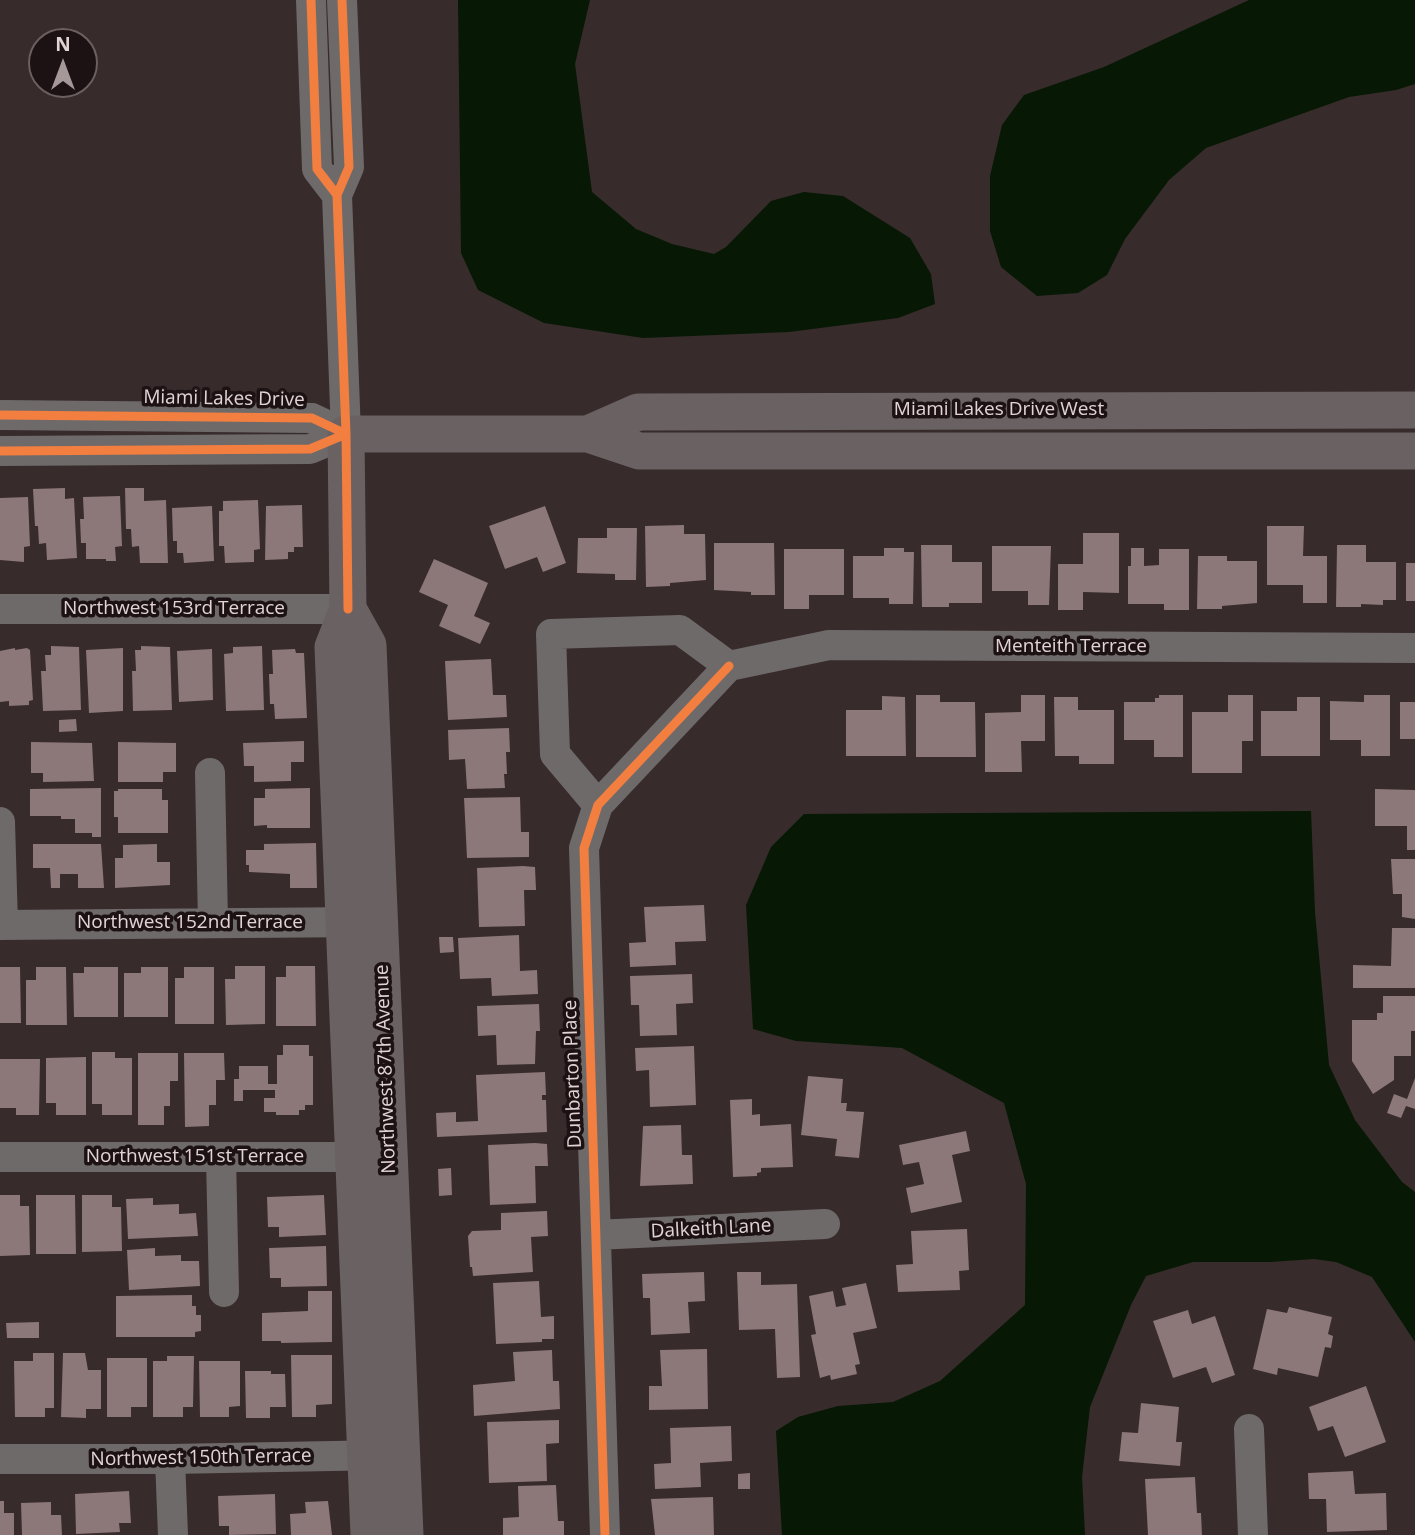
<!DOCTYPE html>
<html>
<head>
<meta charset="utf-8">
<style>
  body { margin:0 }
  #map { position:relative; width:1415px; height:1535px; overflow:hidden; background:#372b2c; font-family:"Open Sans",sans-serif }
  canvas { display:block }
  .north { position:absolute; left:28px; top:28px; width:70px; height:70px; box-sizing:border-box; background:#1c1213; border:2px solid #6b5f60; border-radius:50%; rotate:0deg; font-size:19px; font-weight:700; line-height:28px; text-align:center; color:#e2d3d4 }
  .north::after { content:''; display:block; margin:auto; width:24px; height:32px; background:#a69899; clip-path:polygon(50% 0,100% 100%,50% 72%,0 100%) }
</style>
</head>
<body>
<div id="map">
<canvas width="1415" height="1535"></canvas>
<div class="north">N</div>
</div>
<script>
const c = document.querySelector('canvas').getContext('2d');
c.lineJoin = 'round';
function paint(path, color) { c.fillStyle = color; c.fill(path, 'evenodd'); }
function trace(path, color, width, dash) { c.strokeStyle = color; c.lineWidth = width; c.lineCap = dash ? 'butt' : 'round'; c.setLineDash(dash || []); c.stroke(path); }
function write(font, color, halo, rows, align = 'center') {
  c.font = font + ' "Open Sans",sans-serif'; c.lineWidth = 7; c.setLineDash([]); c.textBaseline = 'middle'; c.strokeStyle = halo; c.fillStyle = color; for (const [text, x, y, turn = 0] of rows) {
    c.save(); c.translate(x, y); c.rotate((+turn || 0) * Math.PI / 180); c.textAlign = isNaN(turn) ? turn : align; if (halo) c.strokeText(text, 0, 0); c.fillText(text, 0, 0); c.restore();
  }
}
paint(new Path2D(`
  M458,0H590L575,64L592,192L636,229L672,244L714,254L726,247L771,201L804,192L843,196L910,238L931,274L935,304L898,318L789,332L643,338L544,323L478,290L461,253Z
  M1249,0H1415V84L1396,90L1349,97L1206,148L1169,180L1125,239L1107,275L1078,293L1037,296L1001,267L990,231V176L1002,125L1024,95L1104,67Z
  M1311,811L1315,912L1329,1065L1355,1120L1402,1182L1415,1192V1342L1372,1277L1336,1262L1314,1259L1270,1262H1193L1146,1276L1131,1305L1090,1407L1082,1477L1085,1535H782L776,1431L798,1417L838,1406L893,1402L940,1381L1025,1305L1026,1184L1004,1103L902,1048L796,1041L753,1029L746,905L771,847L804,814Z`), '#071804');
paint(new Path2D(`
  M65,488V499L74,498L77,558L47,560L46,543L39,544L38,526H35L33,489Z
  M125,488H144V501L166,500L168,563H140L139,546L132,547L131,529H126Z
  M120,496L122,546L115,547L116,561H106V559H86V543H81L80,519H84L83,497Z
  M28,497L30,546L24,547V562L0,560V498Z
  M258,500L260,549L254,550V562L225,563L224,546H219V511H223V501Z
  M302,505L303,547H294V552H288V559L265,560L266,506Z
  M212,506L214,561L184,563L183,553H177V541H173L172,508Z
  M545,506L566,563L543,572L537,557L505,569L489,526Z
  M684,525V534H705L706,580L670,583V586L646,587L645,526Z
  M1267,526H1304L1303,556H1327V603H1303V585H1267Z
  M607,528H637L636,580H615V574L577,573L578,538H607Z
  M1083,533H1119V593L1083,592V610H1058V564H1083Z
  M714,543H774L775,595H751V592L714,590Z
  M921,545H952V562H982V603H949V607H922Z
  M1337,545H1366V562H1396V600H1383V605L1361,604V607H1336Z
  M992,546H1051L1049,605H1028V591H992Z
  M884,548H904V552H914L913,604H889V598H853V556H884Z
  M1131,548H1144V566L1159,565V549H1189V610H1164V604H1128V566H1131Z
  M784,549H844V595H809V609H784Z
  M1198,556H1227V561H1257V603L1222,606V609H1197Z
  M434,559L488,583L474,616L490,623L480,644L439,626L448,605L419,592Z
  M1406,563H1415V601H1406Z
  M51,646L79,647L81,710L43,711L41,671H46L45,655H51Z
  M141,646L170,647L172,710L133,711L132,671H136L135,650H141Z
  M262,646L264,710L226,711L224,654L233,653V647Z
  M15,648V650L27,648L30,650L33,700L29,701V705L9,706V701L0,702V651Z
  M123,648V711L89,713L86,650Z
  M212,649L213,700L179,702L177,651Z
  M295,649L296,653H304L307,718L275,719L274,704H270L269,674H273L272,650Z
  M491,659L493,695H506L507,717L448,720L445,661Z
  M916,695H940V702H975L976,757H916Z
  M1021,695H1045V741H1021L1022,772H985V713L1021,712Z
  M1159,695H1183V757H1154V740H1124V702H1155V698H1159Z
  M1228,695H1253V741H1242V773H1192V712H1228Z
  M1364,695H1390V756H1361V740H1330V701L1364,702Z
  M882,696L905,697L906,756H846V710H882Z
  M1054,697H1078V710H1114V764H1079V756H1055Z
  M1297,697H1320V756H1261V711H1297Z
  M1400,702H1415V739H1400Z
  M76,719L77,731L59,732V720Z
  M509,728L510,752H506L507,774H504L505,788L467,789L465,759L449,760L448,730Z
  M304,741V762H291V781L254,782V766H244L243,743Z
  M31,742L92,743L94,781L43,782V773H31Z
  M118,742L176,743V772H163V782H118Z
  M101,788V837H92V833H75V819H61V816H30V789Z
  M310,788V828H267V825L254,826V798H265V789Z
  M118,789H162V800H168V833H118V817H114V791H118Z
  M1375,789L1415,790V850H1407V826H1375Z
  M520,797L521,832H529V857L467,858L464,798Z
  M316,843L317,888H290V874L249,872V865H246V850H264V844Z
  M33,844H101L104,888H78V874H60V888H51L50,868H33Z
  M157,844V862H170V885L115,888V858H123V845Z
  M1391,859H1415V919L1402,917V894H1393Z
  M523,866L535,867L536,890H524L525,926L479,927L477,868Z
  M704,905L706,941L675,942L676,965L630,967L629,943L646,942L644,907Z
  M1392,928H1415V988H1353V965L1391,966Z
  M519,935L520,971L537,970L538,994L492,996L491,978L460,979L458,938Z
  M439,937H453L454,952L440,953Z
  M235,966H265V1024L226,1025L225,979H235Z
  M286,966H315L316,1026H276V977H286Z
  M0,967H20L21,1023H0Z
  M36,967H66L67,1025H26V980H36Z
  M84,967H118V1017H74L73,973H84Z
  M141,967H168V1017H124V973H141Z
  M184,967H214V1024H175V978H184Z
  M692,974L693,1003L676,1004L677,1035L640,1036L639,1005H631L630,976Z
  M1383,996H1415V1031H1411V1056H1394V1080L1373,1094L1352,1061V1020H1377V1013H1383Z
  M539,1004L540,1031H536L535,1064L497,1065L496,1035L478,1036L477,1006Z
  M283,1045H309V1056H313V1105H305V1110H299V1115H276V1112H264V1098H275V1090H243V1101H234V1079H239V1066H268V1084H277V1055H283Z
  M694,1046L696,1105L650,1107L649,1070L636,1071L635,1048Z
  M92,1052H115V1058H132V1115H102V1104H92Z
  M138,1053H178V1081H170V1106H164V1125H138Z
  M184,1053H224L225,1080H216V1105H209V1126L185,1127Z
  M86,1057V1115H56V1103H46V1058Z
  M0,1059H40L39,1115H16V1108H0Z
  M545,1072L546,1095H542V1100H546L547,1132L437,1137L436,1113L456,1112V1122L478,1121L476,1075Z
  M808,1076L843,1079L841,1103H847L846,1111L864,1112L859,1158L835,1156L837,1139L801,1135Z
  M1415,1078V1109L1406,1106L1401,1118L1387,1113L1394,1094L1407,1099Z
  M752,1099V1115L760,1114V1126L791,1124L793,1167L761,1168V1172L757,1173V1176L733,1177L730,1100Z
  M681,1125L682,1155H692L693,1184L640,1186L643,1126Z
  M966,1131L970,1151L952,1155L962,1202L911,1213L906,1188L924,1184L919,1162L903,1165L899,1145Z
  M535,1143L547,1144L548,1166H535L536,1203L490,1205L488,1145Z
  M451,1168L452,1195L439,1196L438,1169Z
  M0,1195H20V1206H29L30,1255L0,1256Z
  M36,1195H75L76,1254H36Z
  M82,1195H112V1207H121L122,1251L82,1252Z
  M324,1195L326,1235L279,1237V1227H268L267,1197Z
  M153,1198V1205L179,1204V1214L196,1213L198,1236L128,1239L126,1199Z
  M547,1211L548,1236L531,1237L533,1272L473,1276L472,1267H470L468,1236L472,1231L501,1230V1213Z
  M967,1229L969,1270L959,1271L960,1290L898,1292L896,1265L913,1264L911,1231Z
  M326,1246L327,1286L281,1287V1278H270L269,1248Z
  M155,1248V1256L181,1255V1261H199L200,1286L129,1290L127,1250Z
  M704,1272L705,1301L688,1302L690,1333L651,1335L650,1298H643L642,1274Z
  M737,1272H761V1285L797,1284L800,1377L777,1378L775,1329L739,1330Z
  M539,1281L541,1317L554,1316V1339H542V1342L496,1344L493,1283Z
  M866,1283L877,1328L853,1333L860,1364L855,1365L857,1374L831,1380L830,1375L820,1378L811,1335L816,1334L809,1296L833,1291L836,1307L846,1305L842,1288Z
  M308,1291H332V1342L281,1343V1341H262V1313L308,1311Z
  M192,1295V1306H196V1315H201V1331L195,1332V1337H116V1296Z
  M1289,1307L1332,1317L1328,1334L1333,1336L1331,1348L1325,1347L1318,1377L1278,1368L1277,1375L1253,1369L1267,1309L1287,1313Z
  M1188,1310L1192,1324L1215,1316L1235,1375L1212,1383L1206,1367L1173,1378L1153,1321Z
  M39,1322V1338H7L6,1323Z
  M707,1349L708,1409L649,1410V1386H662L660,1350Z
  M552,1350L553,1381H559L560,1409L474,1416L473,1385L515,1381L513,1352Z
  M33,1353H54V1408H45V1417H15L14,1361H33Z
  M63,1353H85L88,1370H101V1409H86V1418L61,1417Z
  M291,1355H332V1404L316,1405V1417H292Z
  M167,1356H194L193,1407H183V1417H153V1361H167Z
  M107,1358H147V1407H131V1417H107Z
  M199,1361H240V1406L229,1407V1417H200Z
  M245,1371H271V1374H285L286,1407H270V1418H246Z
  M1366,1386L1386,1442L1345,1457L1333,1426L1318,1431L1309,1407Z
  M1141,1403L1179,1407L1176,1442H1182L1180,1466L1119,1461L1122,1432L1138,1433Z
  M559,1420V1443L546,1444L547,1481L489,1483L487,1422Z
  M731,1426L732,1461L700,1463L701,1487L655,1489L654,1464L671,1463L670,1428Z
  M1353,1471L1355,1494L1386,1493L1387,1530L1327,1532L1326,1499H1309L1308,1473Z
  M750,1473V1489H738V1474Z
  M1195,1477L1197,1513H1201L1202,1535H1148L1145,1479Z
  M556,1485L558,1521H564V1535H503V1518L519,1517L518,1486Z
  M129,1491L131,1523H119L120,1532L76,1534L75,1494Z
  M275,1494L276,1534L229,1535V1526H219L218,1496Z
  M713,1497L714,1535H655L651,1499Z
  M0,1501H4V1513H14V1535H0Z
  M328,1501L332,1535H291L290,1514L306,1513L305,1502Z
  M51,1502V1515H61L62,1535H22L21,1503Z`), '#8c7779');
trace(new Path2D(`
  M311,0L317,169L337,195
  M342,0L349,167L337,195L346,434
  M0,415L312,418L346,434
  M0,451L310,449L346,434
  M0,609H348
  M729,666L829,645L1415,648
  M210,773L213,923
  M598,805L555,754L551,634L680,630L729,666
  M0,822L3,925
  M0,925L365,922
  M0,1157H375
  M221,1158L224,1292
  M596,1235L825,1224
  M1249,1429L1253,1535
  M0,1459H170L387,1455
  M170,1459L173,1535
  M605,1535L584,848L598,805L729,666`), '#6f6a6a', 30);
trace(new Path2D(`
  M588,434L638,412L1415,410
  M348,609L368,645L405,1535
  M369,1535L333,647L348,609L346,434H588L639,451H1415`), '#696162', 37);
trace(new Path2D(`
  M311,0L317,169L337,195
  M342,0L349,167L337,195L346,434L348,609
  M0,415L312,418L346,434
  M0,451L310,449L346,434
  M605,1535L584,848L598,805L729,666`), '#f27e40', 9);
write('19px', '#e2d3d4', '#1c1213', [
  ["Miami Lakes Drive",224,399,1],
  ["Miami Lakes Drive West",999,410],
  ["Northwest 153rd Terrace",174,609],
  ["Menteith Terrace",1071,647],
  ["Northwest 152nd Terrace",190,923],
  ["Northwest 87th Avenue",386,1069,-92],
  ["Dunbarton Place",573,1074,-92],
  ["Northwest 151st Terrace",195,1157],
  ["Dalkeith Lane",711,1229,-3],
  ["Northwest 150th Terrace",201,1458,-1]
]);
</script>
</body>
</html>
